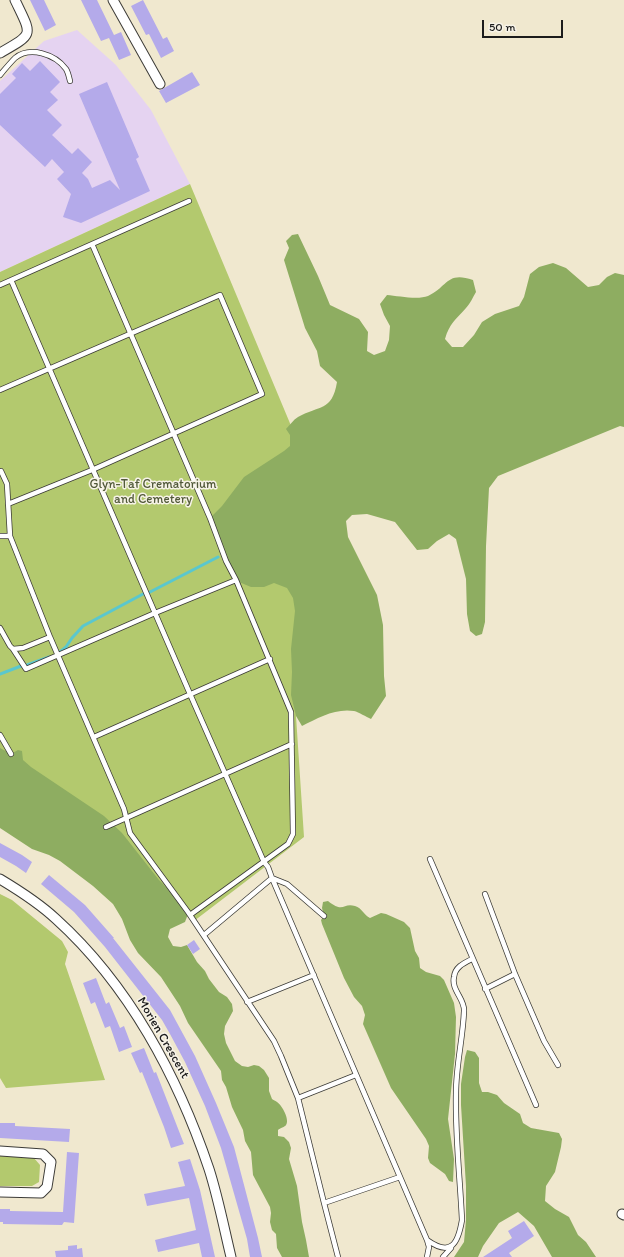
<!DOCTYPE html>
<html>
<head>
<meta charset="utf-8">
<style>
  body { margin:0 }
  #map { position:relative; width:624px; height:1257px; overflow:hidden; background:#f0e8cf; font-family:Itim,sans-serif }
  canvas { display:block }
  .scale { position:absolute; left:482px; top:20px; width:81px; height:18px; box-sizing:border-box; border:2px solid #1c1c1c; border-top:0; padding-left:5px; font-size:12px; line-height:14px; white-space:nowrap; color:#1c1c1c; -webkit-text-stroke:3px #f7f3e8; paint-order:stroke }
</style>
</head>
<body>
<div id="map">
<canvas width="624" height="1257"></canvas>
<div class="scale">50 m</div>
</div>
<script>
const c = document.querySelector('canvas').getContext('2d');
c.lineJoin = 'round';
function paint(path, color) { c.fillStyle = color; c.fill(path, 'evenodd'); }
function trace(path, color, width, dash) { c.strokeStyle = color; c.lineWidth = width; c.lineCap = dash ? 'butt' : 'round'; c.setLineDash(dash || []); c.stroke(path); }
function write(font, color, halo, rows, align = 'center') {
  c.font = font + ' Itim,sans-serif'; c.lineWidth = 3; c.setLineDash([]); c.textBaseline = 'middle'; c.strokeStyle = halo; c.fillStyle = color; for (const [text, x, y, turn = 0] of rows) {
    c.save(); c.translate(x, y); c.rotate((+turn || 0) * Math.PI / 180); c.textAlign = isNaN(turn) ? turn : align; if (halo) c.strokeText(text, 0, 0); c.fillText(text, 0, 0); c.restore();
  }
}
paint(new Path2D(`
  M77,30L116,65L151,110L190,184L0,272V81L44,41Z`), '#e5d3f1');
paint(new Path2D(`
  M190,184L307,464L296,716L304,837L194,921L0,779V272Z
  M0,894L12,900L62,941L68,952L65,964L105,1080L6,1088L0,1078Z
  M0,1156L34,1158L40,1165L39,1182L32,1186H0Z`), '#b3c96e');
paint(new Path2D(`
  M298,234L318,276L330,305L359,319L368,332L367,351L374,355L385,351L389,340L390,326L384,315L380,304L387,295C398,296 418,300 428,296C448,287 446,271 473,280L476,292C473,297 470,304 466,308C456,319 449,324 445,339L452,347H463L474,335L482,322L495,314L519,306L524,297L530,274L539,267L553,263L566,268L588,287L599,285L607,277L615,273L624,275V427L620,426L498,476L489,488L486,546L485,622L482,634L476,636L470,631L467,614L466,579L456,539L449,534L437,541L428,549L417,550L395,522L367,514L352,515L346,521L348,537L377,595L383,625L384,676L386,696L371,719C366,717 359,712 354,711C335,708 318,718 302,726L296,716L291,695L292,672L291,649L295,611L293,598L287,588L274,583L264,587H251L239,582L231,576L210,518L222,506L244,477L284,451L290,446V435L286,429C290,425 293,420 298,417C319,405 332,412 337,382L320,366L317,351L305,328L284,260L289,248L286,241L292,235Z
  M0,748L11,754L18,750L22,751L23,760L31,767L104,816L122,833L159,880L181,902L188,914L185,922L170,929L168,937L173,946L181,947L187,945L197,962L205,971L209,979L219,992L227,997L232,1004L233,1011L225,1026L224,1034L226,1043L235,1061L242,1066L248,1067L254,1065L259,1066L264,1070L269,1078V1091L272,1099C273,1100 276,1101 277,1102C282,1105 290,1120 286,1125C285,1127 280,1128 278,1130V1136L284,1137L289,1142L291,1148L289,1159L297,1186L302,1222L306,1240L309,1257H282L277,1248L276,1234L272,1230L270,1222L271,1213L270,1207L253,1175L251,1152L245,1141L243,1130L232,1107L226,1087L222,1080L221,1071L188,1023L180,1006L161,977L138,953L130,940L122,919L113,904L93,886L60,861L49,855L32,849L0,828Z
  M328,901C344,914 343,902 355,906C362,908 364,915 370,918L381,913L386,914L404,922L410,928L415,951L419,958L420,968L426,972L440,976L444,980L454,1003L456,1017L455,1054L448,1119L454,1159L453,1182L449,1181L445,1174L430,1163L428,1158L429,1146L426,1139L391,1088L363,1024L365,1015L362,1006L354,997L344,978L322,924L321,920L324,916L322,908L323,902Z
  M467,1050L475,1052L479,1058V1083L482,1092H488L497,1095L504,1103L520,1114L523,1123L531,1128L559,1133L562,1139L561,1147L555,1172L546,1186L545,1201L555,1209L569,1217L578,1235L586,1242L596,1257H552L534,1226L518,1212L499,1223L483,1246L478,1257H454L464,1242L466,1220V1186L461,1105V1084L465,1057Z`), '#8ead61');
trace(new Path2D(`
  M150,592L218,557
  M60,652L66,647L72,638L83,626L143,594
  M27,665L49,657
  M0,674L21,666`), '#5ac7ce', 3);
paint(new Path2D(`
  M30,0H44L56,25L45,31Z
  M81,0H97L114,35L121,32L131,55L119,60L109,38L101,41Z
  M143,0L163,39L167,37L174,51L161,58L149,34L146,35L131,6Z
  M40,61L60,82L50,92L58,100L47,110L62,125L52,135L72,154L78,148L92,162L82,173L88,179L92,188L110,180L120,190L79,94L107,82L139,157L136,159L150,191L81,223L63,217L71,194L57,179L64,172L52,159L45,167L0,125V94L16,78L12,74L22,63L30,71Z
  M192,72L200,85L166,103L159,91Z
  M0,843L22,855L32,862L26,873L16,866L0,857Z
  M49,875L85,905L114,938H113L170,1010L195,1056L216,1103L234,1147L258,1238L262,1257H250L247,1239L221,1148L205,1106L185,1062L170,1034L162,1020L105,947L74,912L41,884Z
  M194,940L200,949L193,954L187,945Z
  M96,978L106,1004L109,1002L120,1028L124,1026L132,1047L119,1052L110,1026L105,1028L95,1002L91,1004L83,983Z
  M144,1048L154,1073L156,1072L184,1144L171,1148L164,1127L142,1072L140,1073L131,1053Z
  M0,1123H15V1126L70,1129L69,1142L0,1138Z
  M67,1152L79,1153L74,1223L64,1222L62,1225L3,1224V1222H0V1209H10V1211L63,1212Z
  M190,1159L200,1190L215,1257H202L199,1243L158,1252L155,1240L196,1230L189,1198L147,1206L144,1194L185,1186L178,1162Z
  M524,1221L534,1236L509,1253L512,1257H483L512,1238L508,1231Z
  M77,1245V1249L82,1248L83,1257H56L55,1251L68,1250V1246Z`), '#b4aaea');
const lane = new Path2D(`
  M0,75C5,69 10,63 15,58C30,46 55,54 66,69C68,72 69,77 70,81
  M92,244L210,518L226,561L236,580L291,712L293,834L288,844L190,915
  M11,280L190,694L264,862L268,867L272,878L427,1240C451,1257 458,1244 462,1220C460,1178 455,1135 456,1093C456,1065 463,1038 464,1011C465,999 451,990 454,977C455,967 464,963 472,959
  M0,285L189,201
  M0,390L220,295L262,394L92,470L8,504
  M0,536H10
  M0,628L10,646L13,649L23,648L50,637L10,536L7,484L1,471
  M50,637L124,809L130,833L188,912L274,1041L281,1056L298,1098L324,1203L338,1257
  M13,649L26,669L155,613L236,580
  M0,735L11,754
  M94,737L270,659
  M106,827L292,744
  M430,859L536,1105
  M272,878L287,884L324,916
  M485,894L515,974L544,1041L558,1065
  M204,935L272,878
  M485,989L515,974
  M247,1002L314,975
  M298,1098L356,1075
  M324,1203L400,1177
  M427,1240L429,1247L427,1257
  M443,1257L451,1248`);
const street = new Path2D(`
  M113,0L160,84
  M0,53C35,33 32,36 15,0
  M0,879C20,891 39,903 56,919C129,985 178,1077 209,1169C218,1197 224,1228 231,1257
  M0,1151L43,1154L51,1162L47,1187L41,1193L0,1192
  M622,1214L624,1215`);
trace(lane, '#3c3b37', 6);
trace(street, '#3c3b37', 11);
trace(lane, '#fff', 4.5);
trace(street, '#fff', 9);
write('13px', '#515939', '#f7f3e8', [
  ["Glyn-Taf Crematorium",153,485],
  ["and Cemetery",153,500]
]);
write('13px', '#1c1c1c', '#f7f3e8', [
  ["Morien Crescent",163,1038,60]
]);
</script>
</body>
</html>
